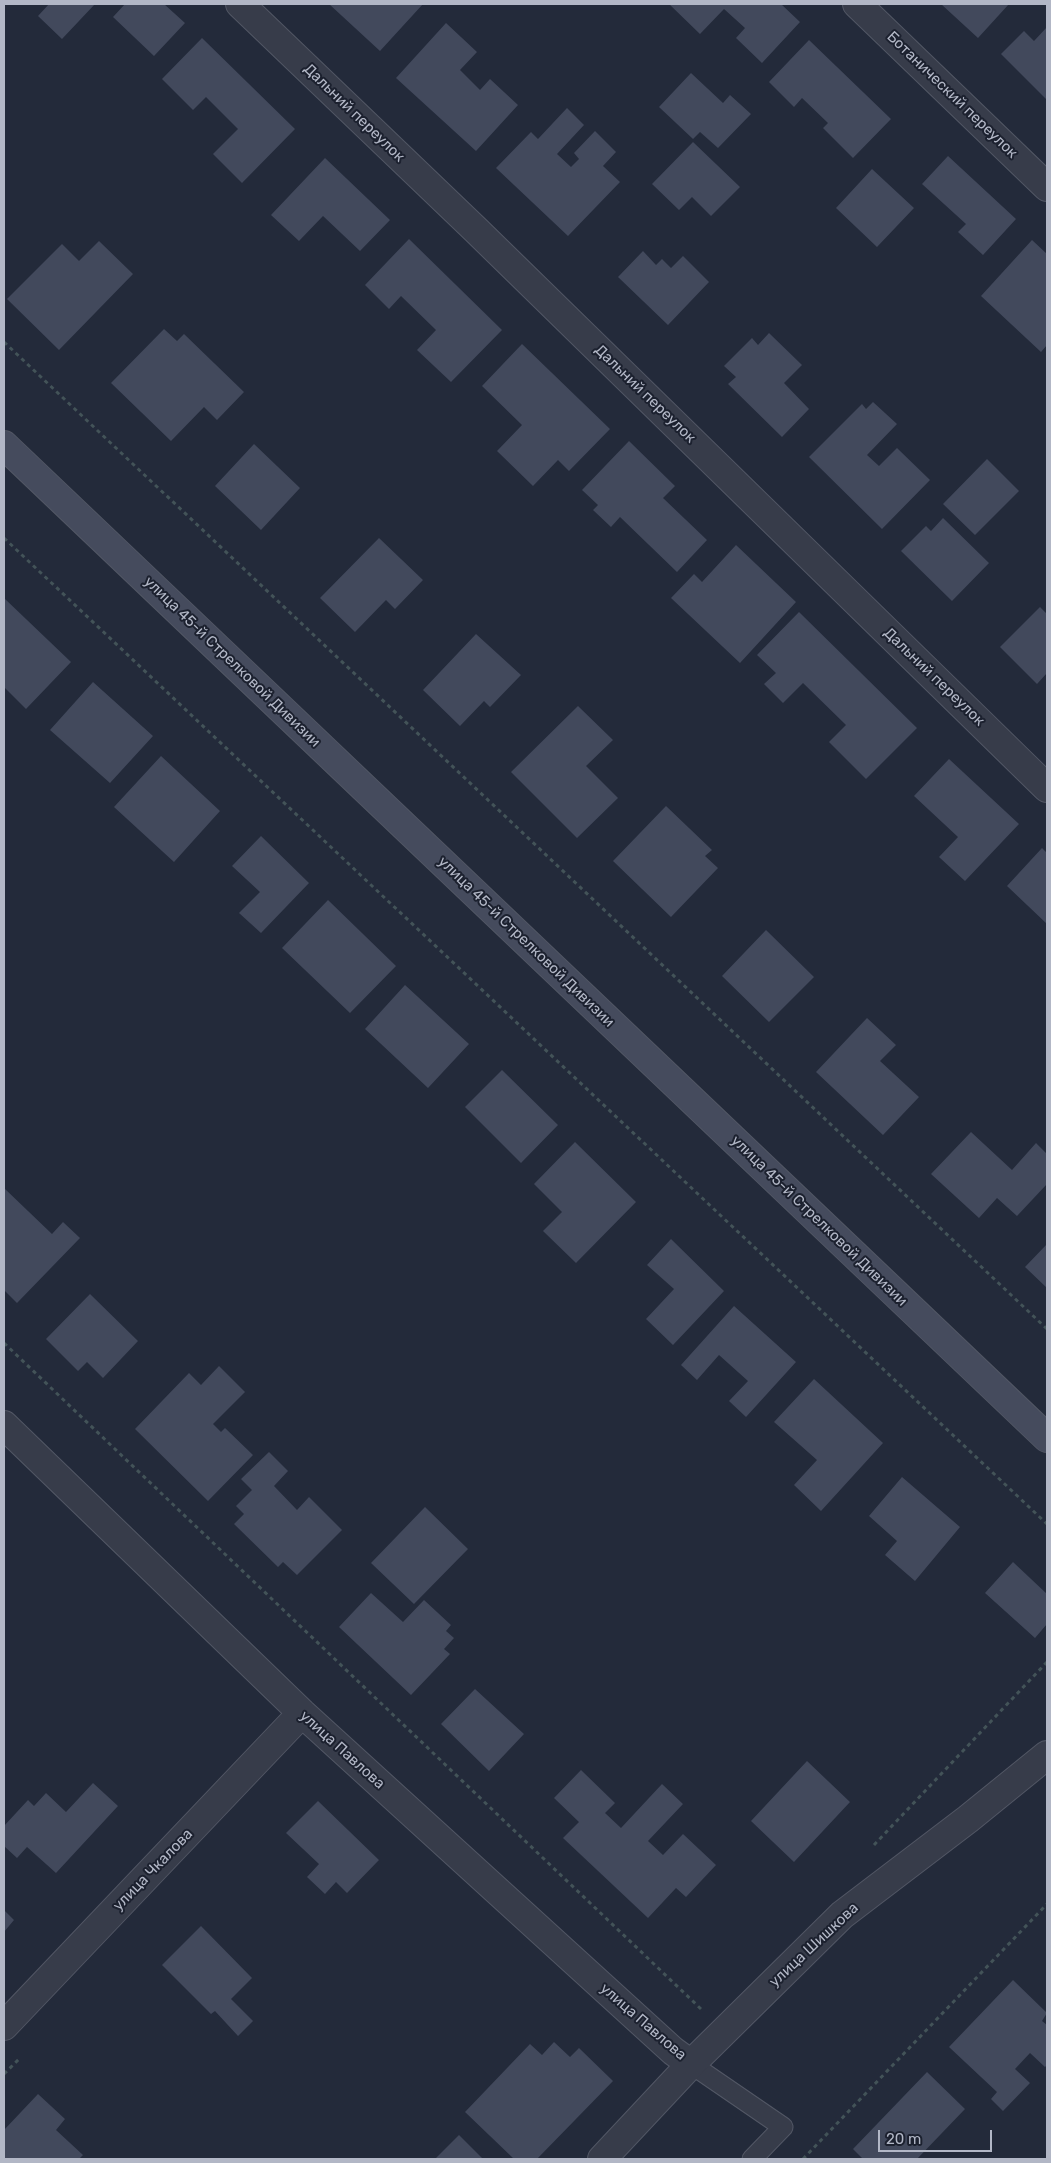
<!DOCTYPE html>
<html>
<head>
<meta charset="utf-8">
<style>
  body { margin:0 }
  #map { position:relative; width:1051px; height:2163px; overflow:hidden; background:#232a3a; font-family:Rubik,sans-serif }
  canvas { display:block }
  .frame { position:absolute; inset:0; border:5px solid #b2b7c6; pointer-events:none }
  .scale { position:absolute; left:878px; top:2130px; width:114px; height:22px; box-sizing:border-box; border:2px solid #b2b7c6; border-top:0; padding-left:6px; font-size:15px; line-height:18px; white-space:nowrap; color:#b2b7c6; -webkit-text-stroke:4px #1c212f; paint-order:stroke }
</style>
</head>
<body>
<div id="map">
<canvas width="1051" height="2163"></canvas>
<div class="frame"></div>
<div class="scale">20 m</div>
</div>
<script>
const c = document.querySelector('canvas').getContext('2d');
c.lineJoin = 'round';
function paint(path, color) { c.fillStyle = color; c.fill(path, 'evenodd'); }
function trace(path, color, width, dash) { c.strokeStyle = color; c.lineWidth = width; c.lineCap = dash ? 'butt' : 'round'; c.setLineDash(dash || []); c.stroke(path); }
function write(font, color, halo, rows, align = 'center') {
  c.font = font + ' Rubik,sans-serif'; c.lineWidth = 4; c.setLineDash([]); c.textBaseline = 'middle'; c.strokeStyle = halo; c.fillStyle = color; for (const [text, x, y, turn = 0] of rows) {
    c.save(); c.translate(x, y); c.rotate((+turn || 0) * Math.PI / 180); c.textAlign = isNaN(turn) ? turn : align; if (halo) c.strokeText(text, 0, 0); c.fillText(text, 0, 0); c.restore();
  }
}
paint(new Path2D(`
  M49,4H95L62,39L38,16Z
  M125,4H164L185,23L154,56L113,17Z
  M329,4H423L380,51Z
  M669,4H781L800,22L762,63L736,38L745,28L724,9L700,34Z
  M941,4H1009L978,38Z
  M446,23L477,52L460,70L480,90L490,79L518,105L476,151L396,78Z
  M1047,27V100L1001,54L1024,31L1034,41Z
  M202,38L295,129L242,183L213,154L238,129L206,97L193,110L162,79Z
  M809,40L891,119L853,158L823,128L828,123L802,98L794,107L769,82Z
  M691,73L723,103L730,95L751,114L718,148L700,132L693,139L659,107Z
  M567,108L584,125L557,154L571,167L579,159L574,153L595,131L616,152L603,166L620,182L568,236L496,168L531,132L538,139Z
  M693,142L740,187L711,216L692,197L679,210L652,184Z
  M948,156L1016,219L983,255L958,232L966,224L922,184Z
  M325,158L390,220L360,251L323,216L299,241L271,215Z
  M872,169L914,208L877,247L836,208Z
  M409,239L502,330L451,382L417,350L436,330L401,296L389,309L365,285Z
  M1032,240L1047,254V345L1041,352L981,296Z
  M99,241L133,274L59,350L7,299L62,244L79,261Z
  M643,251L656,265L662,259L671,268L683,256L709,282L668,325L618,277Z
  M164,329L177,341L184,334L244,392L217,420L204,407L171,441L111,383Z
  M769,333L802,365L784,383L809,409L782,437L728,384L736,377L724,366L752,338L758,345Z
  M522,344L610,429L569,471L558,460L533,486L497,451L522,425L482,386Z
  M873,402L897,424L867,455L879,466L897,448L930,480L882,529L809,457L862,404L866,409Z
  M629,441L675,486L663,498L707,540L677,572L620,517L611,527L593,510L598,505L582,490Z
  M254,444L300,488L261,530L215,486Z
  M987,459L1019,491L975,535L943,504Z
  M943,518L989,563L952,601L901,551L926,526L931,531Z
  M379,538L423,580L395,609L386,600L355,632L320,598Z
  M736,545L796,602L740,663L671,598L694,574L702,582Z
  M4,598L71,662L26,709L4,687Z
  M1040,607L1047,614V673L1037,684L1000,647Z
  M799,612L917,728L866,779L829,742L846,725L803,683L783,703L764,684L776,673L757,655Z
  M476,634L521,675L490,707L484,701L460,726L423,690Z
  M93,682L153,736L110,783L50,730Z
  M578,706L613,740L586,766L618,798L577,838L511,772Z
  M161,756L220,811L174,862L114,807Z
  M949,759L1019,824L965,881L939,857L958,837L914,796Z
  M666,806L712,850L705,856L718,868L671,917L613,861Z
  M261,836L309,883L261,933L239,913L260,892L232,866Z
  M1042,848L1047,853V924L1007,886Z
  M328,900L396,966L350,1013L282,948Z
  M766,930L814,977L769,1022L722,976Z
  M405,985L469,1044L428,1088L365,1029Z
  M867,1018L896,1045L880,1061L919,1097L883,1135L816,1072Z
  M502,1070L558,1125L521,1163L465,1107Z
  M971,1132L1012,1170L1036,1143L1047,1154V1184L1017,1216L997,1198L979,1218L931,1174Z
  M575,1142L636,1202L576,1263L543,1231L562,1212L534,1184Z
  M4,1188L52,1234L63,1222L80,1238L17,1303L4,1290Z
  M671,1239L724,1291L673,1345L646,1319L674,1289L647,1265Z
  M1047,1244V1288L1025,1267Z
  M90,1294L138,1341L103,1378L87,1362L78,1371L46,1339Z
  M734,1306L796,1362L746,1417L729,1401L748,1381L719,1355L697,1380L681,1365Z
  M219,1366L245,1392L213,1424L221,1432L225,1428L253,1455L208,1501L135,1429L189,1373L201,1385Z
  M814,1379L883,1443L821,1511L794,1485L817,1460L774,1422Z
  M269,1452L288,1471L274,1486L297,1510L309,1497L342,1530L297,1575L283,1562L278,1567L234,1524L244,1514L236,1506L252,1490L241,1479Z
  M902,1477L960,1527L915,1581L885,1555L897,1541L869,1516Z
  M425,1507L468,1549L414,1604L371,1563Z
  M1013,1562L1047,1594V1624L1035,1638L985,1593Z
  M371,1593L403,1622L424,1600L451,1625L446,1631L454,1638L444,1649L450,1654L411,1695L339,1627Z
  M475,1689L524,1734L489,1771L441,1724Z
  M807,1761L850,1802L794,1862L751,1821Z
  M581,1770L615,1803L605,1813L621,1828L662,1784L683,1804L648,1841L663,1855L683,1834L716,1865L686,1897L676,1888L648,1918L563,1838L579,1822L554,1798Z
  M93,1783L118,1806L56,1873L27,1847L17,1858L4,1846V1826L28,1800L34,1806L46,1793L66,1812Z
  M318,1801L379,1860L347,1893L336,1882L325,1894L307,1877L319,1864L286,1833Z
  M4,1910L14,1920L4,1932Z
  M201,1926L252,1978L231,1999L253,2021L238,2036L215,2011L211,2014L162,1965Z
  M1013,1980L1047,2013L1042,2021L1047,2025V2065L1045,2067L1030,2053L1015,2069L1030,2083L1003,2111L991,2099L997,2092L949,2047Z
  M554,2042L570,2057L579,2048L613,2081L537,2159H514L465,2112L530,2044L542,2055Z
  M927,2072L965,2109L917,2159H863L853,2149Z
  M38,2094L65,2119L56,2130L83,2155L79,2159L46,2158L4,2159V2130Z
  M459,2135L483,2159H435Z`), '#42495c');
const lane = new Path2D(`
  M691,2064L783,2127L752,2159`);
const street = new Path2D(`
  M240,4L476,230L1047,788
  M857,4L1047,187
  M4,1425L302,1713L673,2051L691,2064
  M4,2026L302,1713
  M602,2159L691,2064L842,1915L968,1819L1047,1755`);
const secondary = new Path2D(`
  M4,445L1047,1438`);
trace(lane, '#525765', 21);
trace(street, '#525765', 30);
trace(secondary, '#525765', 30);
trace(new Path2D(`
  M4,342L1047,1329
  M4,538L1047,1524
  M4,1343L701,2009
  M874,1845L1047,1662
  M4,2074L21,2057
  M803,2159L1047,1904`), '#435358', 3, [4, 4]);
trace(lane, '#373c4a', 19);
trace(street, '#373c4a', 28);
trace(secondary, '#454b5d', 28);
write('15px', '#b2b7c6', '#1c212f', [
  ["Ботанический переулок",952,95,44],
  ["Дальний переулок",354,113,44],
  ["Дальний переулок",645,394,44],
  ["улица 45-й Стрелковой Дивизии",232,662,44],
  ["Дальний переулок",934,677,44],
  ["улица 45-й Стрелковой Дивизии",526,942,44],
  ["улица 45-й Стрелковой Дивизии",819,1221,44],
  ["улица Павлова",342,1750,42],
  ["улица Чкалова",153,1870,-46],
  ["улица Шишкова",814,1945,-43],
  ["улица Павлова",643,2022,41]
]);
</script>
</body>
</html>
